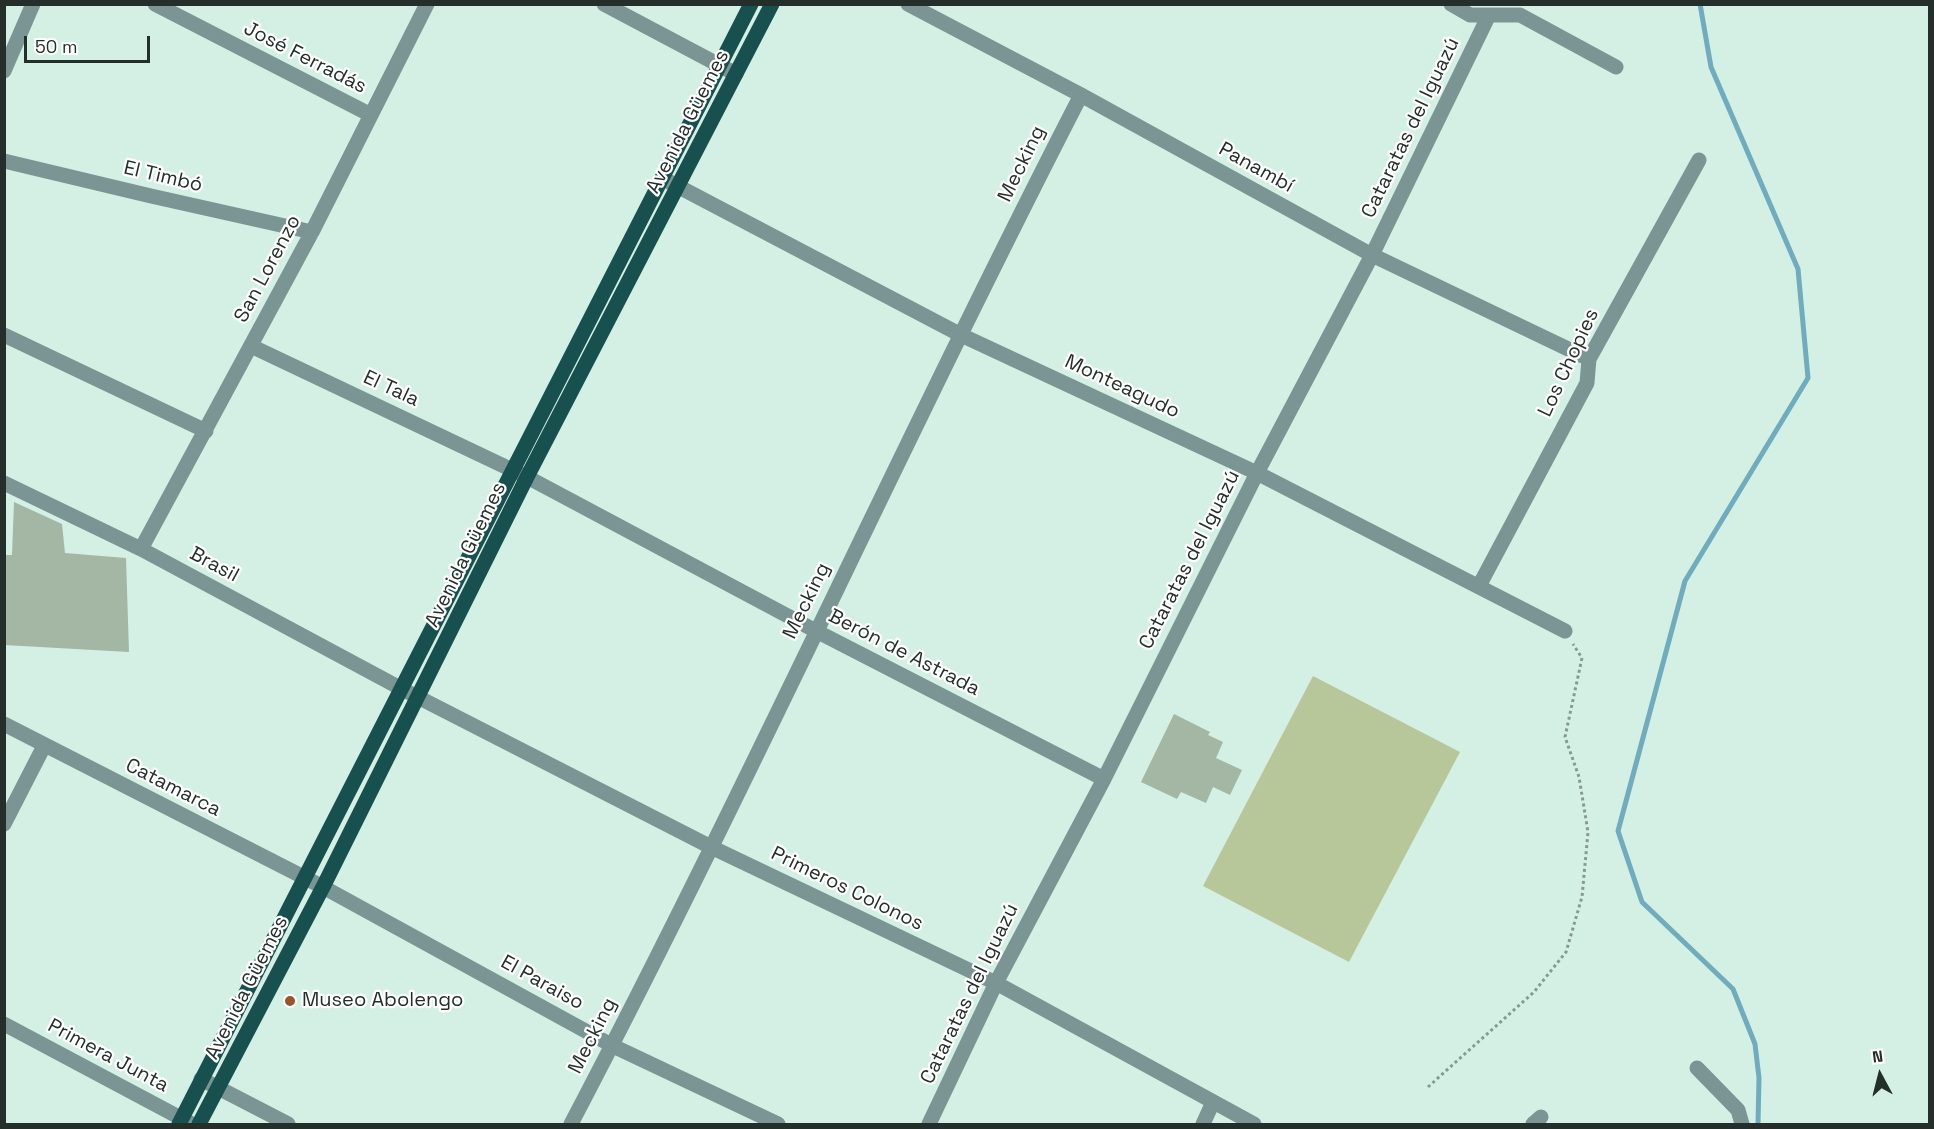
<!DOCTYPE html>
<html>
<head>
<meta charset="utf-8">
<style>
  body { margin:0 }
  #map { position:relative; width:1934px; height:1129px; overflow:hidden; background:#d4f0e5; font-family:"Space Grotesk",sans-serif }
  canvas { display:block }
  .frame { position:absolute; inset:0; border:6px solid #242e2a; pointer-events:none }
  .north { position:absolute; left:1850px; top:1045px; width:60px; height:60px; -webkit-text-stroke:4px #fff; paint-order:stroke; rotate:353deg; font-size:16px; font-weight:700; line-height:24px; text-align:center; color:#242e2a }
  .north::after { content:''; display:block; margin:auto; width:21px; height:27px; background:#242e2a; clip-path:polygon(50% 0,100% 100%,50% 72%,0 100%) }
  .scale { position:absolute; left:24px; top:36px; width:126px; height:27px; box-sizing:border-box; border:3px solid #242e2a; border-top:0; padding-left:8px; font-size:18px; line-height:21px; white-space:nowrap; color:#242e2a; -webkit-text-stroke:4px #fff; paint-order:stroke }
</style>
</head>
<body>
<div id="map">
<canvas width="1934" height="1129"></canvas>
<div class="frame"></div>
<div class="north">N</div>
<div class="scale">50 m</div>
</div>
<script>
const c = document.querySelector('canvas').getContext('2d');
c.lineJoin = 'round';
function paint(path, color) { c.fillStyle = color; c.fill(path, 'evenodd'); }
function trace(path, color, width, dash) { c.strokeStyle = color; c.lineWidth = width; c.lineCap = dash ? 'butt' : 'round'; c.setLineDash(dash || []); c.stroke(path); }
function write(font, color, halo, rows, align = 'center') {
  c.font = font + ' "Space Grotesk",sans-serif'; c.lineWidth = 4.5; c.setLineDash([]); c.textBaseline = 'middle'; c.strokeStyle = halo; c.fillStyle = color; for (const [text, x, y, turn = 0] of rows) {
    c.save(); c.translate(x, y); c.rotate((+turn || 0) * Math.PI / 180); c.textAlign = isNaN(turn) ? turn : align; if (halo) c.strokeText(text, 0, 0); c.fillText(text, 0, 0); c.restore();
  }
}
paint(new Path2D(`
  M1313,676L1460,752L1349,962L1203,886Z`), '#b8c799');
trace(new Path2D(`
  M1700,4L1711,67L1798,269L1808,378L1685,581L1618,831L1642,902L1733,989L1755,1044L1759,1078L1758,1124`), '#70acbe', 5);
paint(new Path2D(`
  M14,502L62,524L65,553L126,558L129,652L4,645V555H12Z
  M1174,714L1210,732L1208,735L1223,742L1216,758L1242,770L1230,795L1213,787L1206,803L1181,792L1177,799L1141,782Z`), '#a4b6a4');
trace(new Path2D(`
  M1428,1087L1534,992L1566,952L1582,897L1588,832L1579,777L1565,737L1582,658L1573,644`), '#869a93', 3, [3, 3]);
trace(new Path2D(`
  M155,4L371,115
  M604,4L736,74
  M908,4L1081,95L1372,255L1589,359
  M1451,4L1470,15H1520L1616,67
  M4,71L33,4
  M4,161L151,196L312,232
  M662,178L961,335L1257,473L1565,631
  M4,335L206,431
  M251,346L527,477L816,631L1104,779
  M4,483L141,549L402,689L711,847L996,983L1254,1124
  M141,549L312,232L427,4
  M1479,586L1587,383L1589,359L1699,160
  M4,724L323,887L613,1046L778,1124
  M4,824L44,746
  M4,1024L192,1124
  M1697,1068L1738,1110L1742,1124
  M201,1079L288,1124
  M571,1124C749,785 906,435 1081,95
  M929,1124L996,983L1104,779L1257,473L1372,255L1489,15
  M1203,1124L1213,1102
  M1533,1124L1541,1117`), '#7a9594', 15);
trace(new Path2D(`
  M179,1124L751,4
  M199,1124L323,887L527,477L772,4`), '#185050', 15);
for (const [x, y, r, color] of [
  [290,1001,6,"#99542a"]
]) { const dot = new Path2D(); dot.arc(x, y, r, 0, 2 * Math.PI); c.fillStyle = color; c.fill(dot); trace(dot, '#fff', 2); }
write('20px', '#242e2a', '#fff', [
  ["José Ferradás",305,58,27],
  ["Avenida Güemes",688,122,-63],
  ["Cataratas del Iguazú",1411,128,-64],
  ["Mecking",1022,164,-64],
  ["Panambí",1256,168,29],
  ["El Timbó",163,177,13],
  ["San Lorenzo",268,269,-62],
  ["Los Chopies",1569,363,-65],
  ["Monteagudo",1122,387,25],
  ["El Tala",391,389,25],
  ["Avenida Güemes",466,555,-64],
  ["Cataratas del Iguazú",1190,560,-63],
  ["Brasil",214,565,28],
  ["Mecking",807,601,-64],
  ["Berón de Astrada",904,653,27],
  ["Catamarca",173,788,27],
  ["Primeros Colonos",847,889,26],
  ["El Paraiso",542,983,29],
  ["Avenida Güemes",247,988,-63],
  ["Cataratas del Iguazú",970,994,-64],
  ["Mecking",593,1036,-63],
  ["Primera Junta",108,1056,28]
]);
write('20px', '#242e2a', '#fff', [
  ["Museo Abolengo",302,1001]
], 'left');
</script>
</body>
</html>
